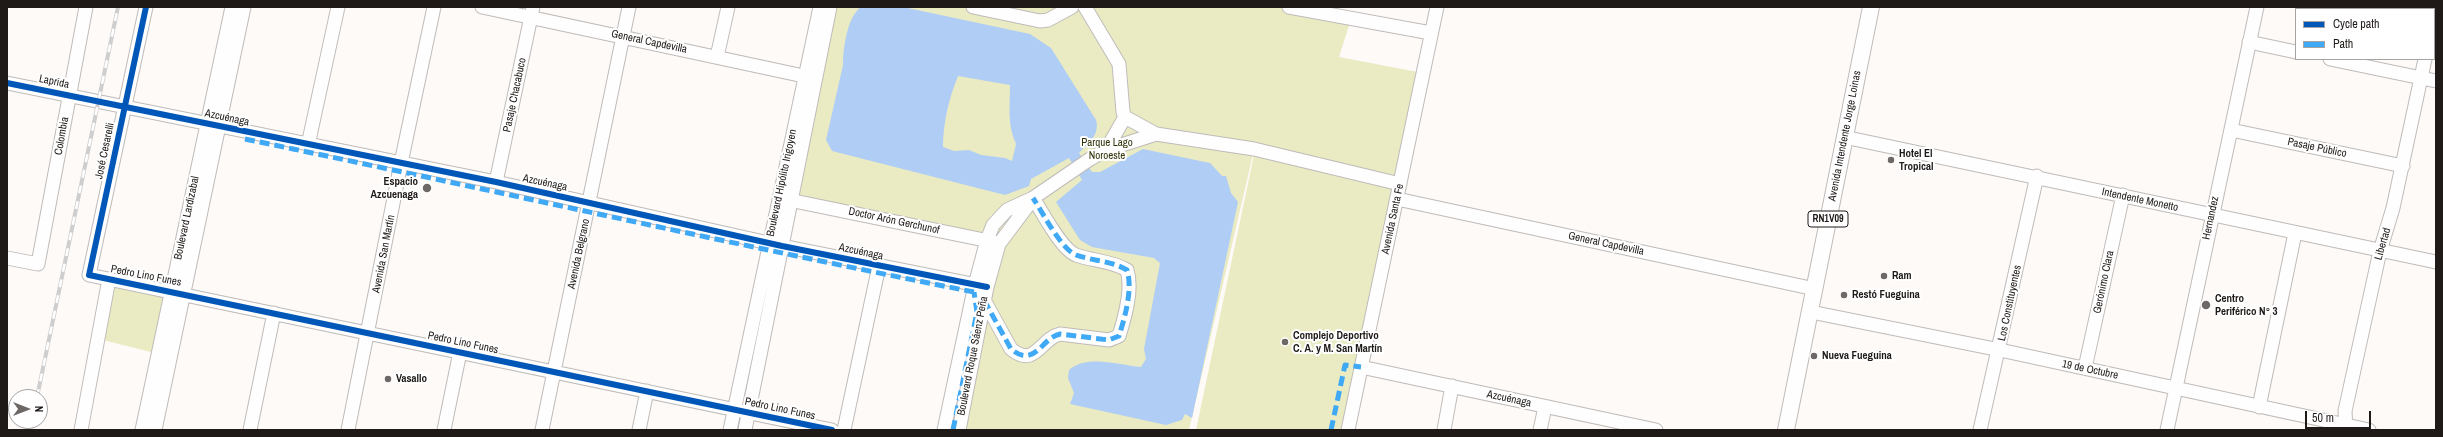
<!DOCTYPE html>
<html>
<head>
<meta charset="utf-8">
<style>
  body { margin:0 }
  #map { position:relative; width:2443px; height:437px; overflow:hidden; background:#fdfaf8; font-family:"Archivo Narrow",sans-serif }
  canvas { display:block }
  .frame { position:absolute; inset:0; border:8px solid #1f1a18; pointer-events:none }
  .legend { position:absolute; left:2295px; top:8px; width:140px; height:52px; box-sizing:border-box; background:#fff; border:1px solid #a5a3a3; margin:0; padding:5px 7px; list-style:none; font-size:12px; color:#1f1a18 }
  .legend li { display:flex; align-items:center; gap:8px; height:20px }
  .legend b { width:20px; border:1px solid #a5a3a3 }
  .north { position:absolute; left:8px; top:389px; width:40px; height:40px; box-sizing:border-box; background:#fff; border:1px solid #a5a3a3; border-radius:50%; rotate:90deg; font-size:11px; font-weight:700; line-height:16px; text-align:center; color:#1f1a18 }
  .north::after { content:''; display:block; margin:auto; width:14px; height:18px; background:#6d6866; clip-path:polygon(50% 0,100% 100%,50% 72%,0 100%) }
  .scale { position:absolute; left:2305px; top:411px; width:66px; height:18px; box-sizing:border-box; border:2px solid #1f1a18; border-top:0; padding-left:5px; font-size:12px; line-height:14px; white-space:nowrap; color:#1f1a18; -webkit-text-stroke:3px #fff; paint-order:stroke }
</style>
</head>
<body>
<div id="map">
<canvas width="2443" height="437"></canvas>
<div class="frame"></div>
<ul class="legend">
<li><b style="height:5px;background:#0057b8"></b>Cycle path</li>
<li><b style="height:5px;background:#3fa9f5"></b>Path</li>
</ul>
<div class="north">N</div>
<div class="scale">50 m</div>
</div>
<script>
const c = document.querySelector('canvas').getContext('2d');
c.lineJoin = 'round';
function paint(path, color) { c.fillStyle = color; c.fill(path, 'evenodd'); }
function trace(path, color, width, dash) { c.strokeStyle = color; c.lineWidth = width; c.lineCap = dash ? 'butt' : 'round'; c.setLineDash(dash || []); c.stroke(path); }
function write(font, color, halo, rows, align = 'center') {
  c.font = font + ' "Archivo Narrow",sans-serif'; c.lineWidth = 4; c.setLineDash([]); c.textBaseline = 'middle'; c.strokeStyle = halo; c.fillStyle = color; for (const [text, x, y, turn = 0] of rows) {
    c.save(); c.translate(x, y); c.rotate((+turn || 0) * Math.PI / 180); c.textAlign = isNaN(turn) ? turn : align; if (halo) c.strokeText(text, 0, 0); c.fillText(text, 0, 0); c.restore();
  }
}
paint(new Path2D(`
  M820,7H1289L1351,19L1339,57L1423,73L1400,184L1254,150L1189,430H959L999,244L791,200L745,430H730Z
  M1254,155L1394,185L1342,430H1196Z
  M109,279L172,292L159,354L99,339Z`), '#eaebc3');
paint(new Path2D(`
  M861,7H903L1030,34L1051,48L1096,120C1100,135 1089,142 1079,153L1092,172H1100L1143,149L1210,163L1222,176H1226L1231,193L1238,202L1192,418L1185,414L1182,420L1166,425L1070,404L1074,393L1068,378L1069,370C1087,354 1119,365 1141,367L1146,359L1144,349L1160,263L1154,258L1092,247L1080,240L1056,202L1082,180L1069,158L1031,179L1029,186L1005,195L832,151L826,140L843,65C843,49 847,17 861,7ZM958,76L1010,85C1010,106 1007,125 1016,144L1012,161L1005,158L981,155L969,150L954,151L943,147C943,123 949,98 958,76Z`), '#afcdf5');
const minor = new Path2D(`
  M146,7L89,275L832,430
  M482,7L813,78
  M973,7L1040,21L1048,20L1072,7
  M1085,7L1119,64L1123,112L1125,117L1156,134L1254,149L1400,184
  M1289,7L1431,33
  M2434,19L2436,10
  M2249,42L2296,52
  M717,57L728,7
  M2330,59L2436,81
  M7,83L496,182L782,246L987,287
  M2231,130L2403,166
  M1844,137L2436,262
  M308,145L338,7
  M1106,150L1125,117
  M496,182L533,7
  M1397,199L1815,289
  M789,200L994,242
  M7,258L38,264L86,7
  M984,300L1011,349C1035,369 1041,338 1060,334L1109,340L1119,336C1125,317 1133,289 1127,270C1112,261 1093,261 1076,255C1061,249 1043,213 1033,198
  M1811,312L2000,350L2369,430
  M1361,367L1656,430
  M2085,368L2123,195
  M2259,407L2295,233
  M81,430L109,279
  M142,430L232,7
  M155,430L244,7
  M250,430L274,313
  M348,430L401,163L434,7
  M444,430L460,352
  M542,430L629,7
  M639,430L647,391
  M730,430L820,7
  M745,430L830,7
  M844,430L879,266
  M944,430L975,285L987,240L993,225L1007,210L1033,198L1090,159L1106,150L1156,134
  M959,430L987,287L999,244L1032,200
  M1348,430L1437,7
  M1444,430L1452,386
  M1540,430L1545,407
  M1980,430L2037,176
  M2167,430L2257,7
  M2346,430L2345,411L2380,251L2393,208L2425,59`);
const major = new Path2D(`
  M1786,430L1871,7`);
trace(minor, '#bfbbb9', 15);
trace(major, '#bfbbb9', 18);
trace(minor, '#fffefe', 13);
trace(major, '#fffefe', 16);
const rail = new Path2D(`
  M37,397L118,7
  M30,430L32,421`);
trace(rail, '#cfcece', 4);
trace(rail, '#fff', 2.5, [8]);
trace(new Path2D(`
  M245,139C488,189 730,244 974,292
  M984,300L1011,349C1035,369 1041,338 1060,334L1109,340L1119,336C1125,317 1133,289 1127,270C1112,261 1093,261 1076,255C1061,249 1043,213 1033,198
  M953,430L977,312L974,292
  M1331,430L1345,365L1361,367`), '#3fa9f5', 5, [10, 5]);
trace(new Path2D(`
  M146,7L89,275L832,430
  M7,83L496,182L782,246L987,287`), '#0057b8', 6);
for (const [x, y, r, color] of [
  [1891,160,4,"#6d6866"],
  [427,188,5,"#6d6866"],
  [1884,276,4,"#6d6866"],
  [1844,295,4,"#6d6866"],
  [2206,305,5,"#6d6866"],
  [1285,342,4,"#6d6866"],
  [1814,356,4,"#6d6866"],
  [388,379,4,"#6d6866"]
]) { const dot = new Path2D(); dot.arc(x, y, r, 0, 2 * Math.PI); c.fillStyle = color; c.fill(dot); trace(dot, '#fff', 1.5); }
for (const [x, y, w] of [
  [1828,219,40]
]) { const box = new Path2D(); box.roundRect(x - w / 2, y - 8, w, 16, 3); c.fillStyle = '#fff'; c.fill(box); trace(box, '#1f1a18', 1); }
write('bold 10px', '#1f1a18', null, [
  ["RN1V09",1828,219]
]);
write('11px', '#1f1a18', '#fff', [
  ["General Capdevilla",649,42,12],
  ["Laprida",54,82,12],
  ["Pasaje Chacabuco",515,95,-78],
  ["Azcuénaga",227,118,12],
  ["Colombia",62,136,-80],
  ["Avenida Intendente Jorge Loinas",1845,136,-79],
  ["Pasaje Público",2317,148,12],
  ["José Cesarelli",105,151,-78],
  ["Azcuénaga",545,183,12],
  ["Boulevard Hipólito Irigoyen",782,183,-78],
  ["Intendente Monetto",2140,200,12],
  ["Boulevard Lardizabal",187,218,-78],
  ["Hernandez",2211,218,-78],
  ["Avenida Santa Fe",1393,219,-78],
  ["Doctor Arón Gerchunof",894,221,12],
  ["General Capdevilla",1606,244,12],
  ["Libertad",2383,244,-74],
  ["Azcuénaga",861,252,12],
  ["Avenida San Martín",384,254,-79],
  ["Avenida Belgrano",579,254,-78],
  ["Pedro Lino Funes",146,276,11],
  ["Gerónimo Clara",2104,282,-78],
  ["Los Constituyentes",2010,303,-78],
  ["Pedro Lino Funes",463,343,12],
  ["Boulevard Roque Sáenz Peña",973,356,-79],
  ["19 de Octubre",2090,370,12],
  ["Azcuénaga",1509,399,12],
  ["Pedro Lino Funes",780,409,12]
]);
write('11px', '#32330a', '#fff', [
  ["Parque Lago",1107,143],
  ["Noroeste",1107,156]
]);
write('bold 11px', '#1f1a18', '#fff', [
  ["Hotel El",1899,154],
  ["Tropical",1899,167],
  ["Espacio",418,182,"right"],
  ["Azcuenaga",418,195,"right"],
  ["Ram",1892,276],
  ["Restó Fueguina",1852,295],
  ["Centro",2215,299],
  ["Periférico N° 3",2215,312],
  ["Complejo Deportivo",1293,336],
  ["C. A. y M. San Martín",1293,349],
  ["Nueva Fueguina",1822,356],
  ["Vasallo",396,379]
], 'left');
</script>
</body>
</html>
